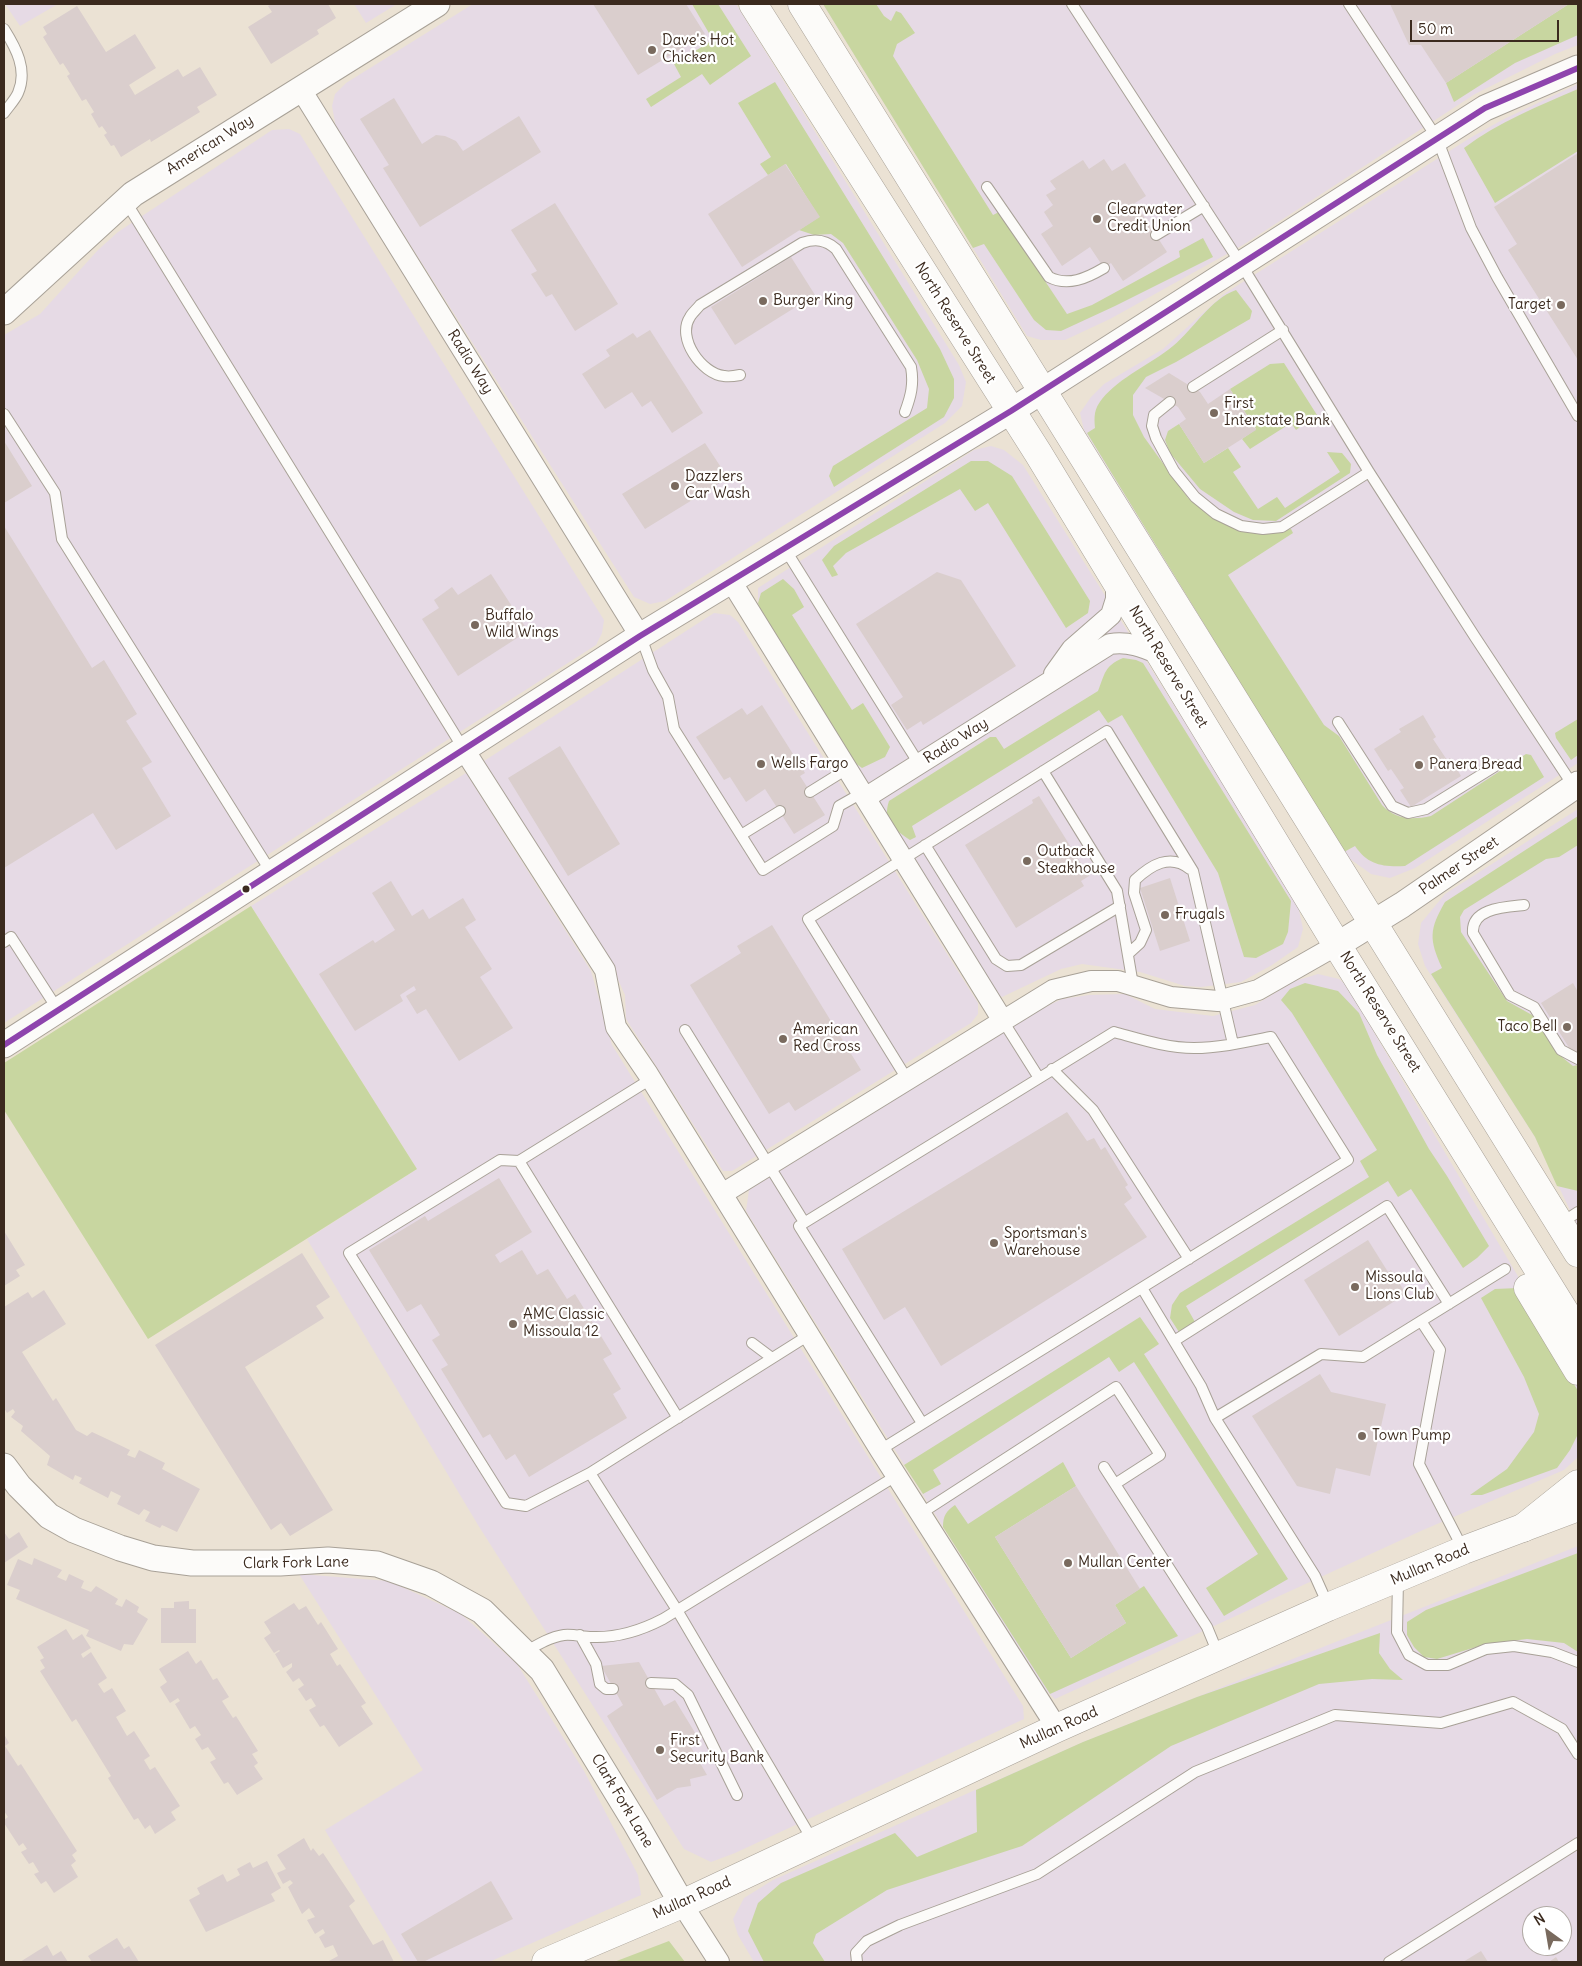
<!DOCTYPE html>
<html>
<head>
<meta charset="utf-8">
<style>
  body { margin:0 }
  #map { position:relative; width:1582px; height:1966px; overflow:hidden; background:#ebe2d4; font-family:Delius,sans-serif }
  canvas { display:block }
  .frame { position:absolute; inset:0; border:5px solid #3b2a1e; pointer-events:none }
  .north { position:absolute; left:1522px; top:1906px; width:50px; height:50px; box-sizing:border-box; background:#fff; border:1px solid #b1aaa5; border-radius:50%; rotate:328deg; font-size:14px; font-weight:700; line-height:20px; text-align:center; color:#3b2a1e }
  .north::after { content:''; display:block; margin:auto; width:18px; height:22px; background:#796a5e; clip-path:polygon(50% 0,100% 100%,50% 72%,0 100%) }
  .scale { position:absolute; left:1410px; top:20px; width:149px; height:22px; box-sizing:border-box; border:2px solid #3b2a1e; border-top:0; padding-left:6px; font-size:15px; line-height:18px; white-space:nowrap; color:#3b2a1e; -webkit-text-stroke:4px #fff; paint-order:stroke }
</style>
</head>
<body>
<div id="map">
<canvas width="1582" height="1966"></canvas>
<div class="frame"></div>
<div class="north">N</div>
<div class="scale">50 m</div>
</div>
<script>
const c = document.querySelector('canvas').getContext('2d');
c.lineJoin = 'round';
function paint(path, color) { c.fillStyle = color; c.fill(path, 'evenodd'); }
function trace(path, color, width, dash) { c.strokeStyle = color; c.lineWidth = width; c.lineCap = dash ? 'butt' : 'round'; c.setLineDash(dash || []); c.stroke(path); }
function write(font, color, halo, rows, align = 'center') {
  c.font = font + ' Delius,sans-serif'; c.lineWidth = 4.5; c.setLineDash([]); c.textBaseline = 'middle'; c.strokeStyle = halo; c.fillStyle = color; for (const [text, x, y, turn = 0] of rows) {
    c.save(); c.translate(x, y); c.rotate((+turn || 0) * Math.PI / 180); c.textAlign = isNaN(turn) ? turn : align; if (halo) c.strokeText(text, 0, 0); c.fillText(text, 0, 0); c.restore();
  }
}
paint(new Path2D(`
  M5,4H58L20,26Z
  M354,4H397L366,23Z
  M473,4H736L959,365L966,382L962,406L945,423L665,601L650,604L634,597L336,128L332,106L335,94L346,83Z
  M823,4H1578V45L1555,54L1475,94L1243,245L1110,319L1065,340H1041L1027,336Z
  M1578,84V763L1415,868L1390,878L1371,874L1350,859L1344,852L1084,430L1080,413L1091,397L1104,384L1163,349L1224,294L1470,138L1502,120Z
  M289,129L300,134L604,620L602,633L596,645L4,1023V335L40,314L98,250L118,232L272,130Z
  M991,446L1004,450L1023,465L1297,901L1303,929L1298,947L1272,965L1241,982L1201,987L1185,986L1140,972L1082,964L1061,969L1002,997L992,990L765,622L758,603V588L974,450Z
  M714,613L730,615L738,622L978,1003V1014L971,1023L732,1171H723L626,1019L625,995L605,951L484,761Z
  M466,773L591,971L612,1045L1023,1706L1024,1719L735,1853L711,1862L684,1849L478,1525L307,1239L417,1169L251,906Z
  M1578,809V1227L1535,1137L1425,966L1418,944L1421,923L1445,894Z
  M1318,974L1339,979L1351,989L1375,1034L1578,1378V1457L1564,1470L1423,1530L1055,1699L1045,1690L762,1237L746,1211L749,1190L1033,1013L1062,999L1089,995L1125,994L1155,1009L1213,1016L1255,1005L1295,981Z
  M1578,1546V1962H754L738,1935L733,1919L744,1898L773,1880L1083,1742ZM1532,1916H1562V1946H1532Z
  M299,1574L389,1581L461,1614L517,1664L584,1771L638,1875L641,1895L489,1962H404L325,1830L423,1770Z`), '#e6dae5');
paint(new Path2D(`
  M692,4H718L751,56L710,85L702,74L651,107L646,99L681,77L674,64L713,40Z
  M823,4H876L884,16L891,21L896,11L901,13L915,33L897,44L893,56L993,215L999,212L1067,314L1092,305L1180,257L1179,251L1203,238L1213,257L1115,306L1061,331L1046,330L1034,320L984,244L973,248Z
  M1569,4H1578V35L1515,63L1454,102L1446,83Z
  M775,82L940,349L954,379V398L944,417L834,487L829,476L833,466L927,408L929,389L917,360L843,243L831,234L814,235L799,230L819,217L786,164L768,175L760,164L771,157L738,103Z
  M1578,89V151L1495,203L1464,148C1498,122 1539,106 1578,89Z
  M1236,290L1252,311L1250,319L1176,362L1146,377L1133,395V415L1144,437L1188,498L1218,521L1257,534L1291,529L1293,533L1228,575L1324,725L1339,736L1382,805C1396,820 1412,820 1431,816L1526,754L1531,755L1544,777L1405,866C1382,867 1368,865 1355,846L1344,852L1087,433L1095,428C1094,416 1094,409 1102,399C1121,376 1150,365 1173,346C1194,329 1210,299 1236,290Z
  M1284,363L1317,415L1296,430L1291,423L1250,449L1242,439L1256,429L1230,389L1270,364Z
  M1179,424L1204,463L1228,448L1241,467L1233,472L1258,509L1277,497L1285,508L1340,472L1327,452L1342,453L1351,464L1350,473L1276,521L1253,520L1234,512L1200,489L1170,453L1165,440L1168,431Z
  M971,461H988L1012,476L1090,601L1088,613L1066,628L988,503L975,511L960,489L846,553L833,566L838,575L832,577L822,560L834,546Z
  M783,579L794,589L804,607L792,615L852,710L863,703L890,747L885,757L862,768L847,757L765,622L758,603L761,593Z
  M1123,658L1136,660L1143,663L1291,901L1288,932L1283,944L1256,958L1244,957L1218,873L1122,715L1108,723L1099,710L912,826L916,837L910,840C894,829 882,822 889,801L990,737H996L1004,749L1098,691C1105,674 1104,666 1123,658Z
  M1578,719V755L1571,760L1556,738L1555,733Z
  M1578,816V845L1559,857L1546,859L1464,910L1460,917L1461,932L1507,1001L1532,1015L1539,1023L1563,1058L1573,1066L1578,1065V1191L1557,1186L1535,1137L1431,974L1442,968C1429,939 1429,930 1445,902Z
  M251,906L417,1169L148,1339L4,1110V1063Z
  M1305,983L1338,991L1359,1013L1377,1055L1429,1149L1447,1176L1489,1246L1477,1258L1463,1268L1411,1189L1398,1197L1388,1181L1186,1306L1195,1322L1179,1332L1170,1318L1172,1305L1180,1293L1369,1177L1360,1161L1377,1150L1292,1013L1281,1000L1290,989Z
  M1518,1288L1578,1391V1434L1570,1450L1557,1468L1482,1495H1470L1507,1469L1534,1432L1539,1414L1524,1377L1481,1298L1495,1289Z
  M1140,1317L1159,1344L1144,1354L1288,1579L1224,1616L1206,1588L1258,1554L1134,1362L1119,1372L1109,1357L933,1470L941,1484L923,1494L904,1465Z
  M1063,1462L1076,1486L995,1537L1071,1658L1126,1623L1115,1605L1144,1586L1178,1636L1050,1694L943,1527C943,1516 946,1511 955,1505L968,1524Z
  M1578,1553V1652L1564,1643L1527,1639L1486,1644L1437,1659L1424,1657L1414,1647L1407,1635V1622L1426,1610Z
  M1380,1633L1379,1653L1390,1669L1403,1680L1372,1679L1319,1684L1171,1746L1022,1846L887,1890L816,1934L813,1943L825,1962H764L748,1931L758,1903L781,1883L895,1833L917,1857L977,1832L976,1790L1083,1742L1197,1697Z
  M669,1941L685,1962H614Z`), '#c8d6a0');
paint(new Path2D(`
  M272,4H328L336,18L317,30L319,34L271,64L248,27L272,12L268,6Z
  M593,4H686L705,34L638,75Z
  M1390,4H1569L1446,83L1421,45H1409Z
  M77,6L106,52L135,34L156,68L129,85L135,95L178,69L183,77L200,67L217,95L197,107L200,112L151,142L150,139L121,157L114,145L111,146L104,135L107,133L102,126L99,128L91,114L94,112L86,99L82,101L67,76L70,74L63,63L60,65L43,37L47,34L43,27Z
  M394,98L422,144L436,135L445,136L456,141L463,151L519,116L541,152L420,227L383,168L389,165L360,119Z
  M1578,153V360L1508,250L1517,244L1494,207Z
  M1104,159L1112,171L1125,163L1146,196L1135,203L1167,252L1123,281L1111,263L1104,268L1090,247L1062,266L1041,234L1053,226L1044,212L1053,205L1046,195L1056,189L1050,181L1083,160L1089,169Z
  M785,164L820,217L742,267L708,214Z
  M555,203L618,304L575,331L552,294L546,297L531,274L537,271L511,230Z
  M791,257L815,295L735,345L711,307Z
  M650,330L703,413L672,433L651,401L642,407L632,392L605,409L582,374L610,356L606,350L633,333L637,338Z
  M1169,373L1200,392L1208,404L1230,389L1256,430L1204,463L1179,424L1186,419L1178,407L1145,388Z
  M4,441L32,486L4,503Z
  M705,443L728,478L645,529L622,494Z
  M4,526L92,668L104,660L137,714L126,721L152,762L142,768L171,816L116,850L93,813L4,868Z
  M937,572L961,580L1016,666L923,725L921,721L907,730L891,705L903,697L856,624Z
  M491,574L528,631L458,676L422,619L439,608L434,600L452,587L458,595Z
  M762,705L805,773L800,776L825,815L794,834L765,789L746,802L730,777L724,780L696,737L742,708L747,715Z
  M1423,715L1436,737L1433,739L1447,760L1450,758L1461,776L1411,807L1400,790L1404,788L1391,769L1388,771L1374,749L1401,732L1399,729Z
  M560,746L620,844L568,876L508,778Z
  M1039,796L1089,876L1081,881L1084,886L1016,928L965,845L1033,803L1032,800Z
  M1170,878L1190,941L1160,951L1140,888Z
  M391,881L412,916L423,909L429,919L463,898L476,920L465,927L492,969L480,977L513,1028L459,1061L426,1009L417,1014L406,996L416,990L414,986L400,995L403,1001L355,1031L319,974L373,940L375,943L395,930L372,893Z
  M772,925L861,1070L795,1111L789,1102L769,1114L690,985L741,953L737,946Z
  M1573,983L1578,992V1051L1573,1054L1541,1003Z
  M1067,1112L1087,1141L1094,1138L1101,1150L1105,1147L1128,1185L1125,1187L1132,1198L1124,1204L1147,1237L941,1366L905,1307L884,1320L842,1249Z
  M499,1178L532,1232L495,1255L500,1263L522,1250L537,1275L548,1269L567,1299L575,1294L612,1354L603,1359L621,1389L613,1394L627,1418L529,1477L515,1454L506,1460L490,1434L483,1438L441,1369L448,1365L432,1340L440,1335L421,1304L407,1312L369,1250L425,1216L428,1221Z
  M4,1231L25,1265L16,1270L20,1276L4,1286Z
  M1368,1240L1388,1272L1391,1270L1406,1294L1339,1336L1304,1280Z
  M302,1253L330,1297L316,1306L324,1318L245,1367L333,1510L290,1536L281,1523L271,1530L155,1345Z
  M44,1290L66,1324L22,1352L53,1401L56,1398L76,1430L87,1436L92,1432L107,1439L130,1450L127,1455L135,1458L139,1450L165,1463L162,1469L200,1489L177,1532L162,1525L160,1528L145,1521L150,1512L144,1509L139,1515L117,1504L121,1496L111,1491L108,1498L79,1483L82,1478L75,1475L73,1480L47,1465L50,1456L21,1431L23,1426L11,1417L15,1412L13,1409L7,1413L4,1408V1307L28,1292L32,1298Z
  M1320,1374L1331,1392L1386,1404L1370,1476L1336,1468L1330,1494L1297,1486L1252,1416Z
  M1076,1486L1140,1589L1115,1605L1126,1623L1071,1658L995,1537Z
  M4,1532L9,1539L19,1532L28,1547L4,1563Z
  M34,1558L62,1570L57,1577L66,1581L69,1574L84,1581L81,1588L91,1592L96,1586L118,1599L115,1604L122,1607L126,1599L139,1607L137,1612L148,1619L133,1645L124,1644L121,1651L86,1636L89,1630L16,1599L20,1590L7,1585L18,1559L32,1565Z
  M189,1601V1609H196V1643H161V1608H174V1602Z
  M294,1603L299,1610L306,1606L318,1625L321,1622L338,1649L330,1654L337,1666L340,1664L366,1703L361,1706L373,1724L339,1747L324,1725L320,1727L309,1710L316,1706L311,1698L306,1701L298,1689L304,1685L299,1678L293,1682L286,1672L292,1667V1663L283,1668L275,1654L280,1651L279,1650L274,1653L264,1638L271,1633L264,1622Z
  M66,1629L73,1640L82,1634L91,1648L81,1654L83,1658L91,1652L107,1678L98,1684L104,1693L112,1688L126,1711L116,1717L127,1736L134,1731L150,1756L144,1760L150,1770L155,1767L180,1806L171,1812L176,1820L155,1834L150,1825L145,1829L138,1818L134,1820L108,1778L111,1776L76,1719L72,1722L40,1671L45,1668L40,1660L44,1658L37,1647Z
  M188,1651L196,1664L201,1660L213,1680L217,1678L229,1697L222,1701L233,1718L236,1716L258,1751L252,1754L258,1763L254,1766L263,1779L237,1795L228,1782L224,1784L210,1762L216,1759L208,1747L202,1750L195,1739L201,1735L195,1726L190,1729L175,1704L180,1701L178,1698L170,1703L160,1687L167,1682L159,1669Z
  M639,1662L664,1706L675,1700L697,1736L688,1742L707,1775L690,1779L691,1786L677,1788L657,1800L607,1716L623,1705L601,1666Z
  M4,1734L9,1743L5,1746L18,1766L21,1764L77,1851L72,1855L76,1861L71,1865L78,1877L54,1893L46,1881L41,1884L34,1874L39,1872L33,1862L29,1864L21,1852L27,1849L23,1843L19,1846L4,1823V1820L8,1817L4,1811Z
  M304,1838L311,1851L313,1848L319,1856L323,1853L355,1901L349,1906L373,1945L383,1940L394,1962H327L338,1956L333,1945L325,1948L319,1937L325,1933L323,1929L315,1934L307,1920L315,1917L309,1908L302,1914L288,1887L293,1883L290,1880L283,1884L277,1873L286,1869L277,1855Z
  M267,1861L281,1888L271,1894L275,1901L206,1932L189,1900L200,1894L197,1888L223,1874L227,1882L240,1875L237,1869L250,1862L253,1868Z
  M491,1881L513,1919L423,1962H418L401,1934Z
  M117,1938L124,1949L129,1946L139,1962H92L88,1956Z
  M47,1945L53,1956L61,1951L68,1962H20Z
  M1481,1951L1488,1962H1463Z
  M1556,1957L1559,1962H1549Z`), '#dacecd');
const service = new Path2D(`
  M1072,4L1241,264L1369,472L1475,637L1574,787
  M1349,4L1437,138L1471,228L1497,277L1578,416
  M4,29C16,48 28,70 18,93C15,100 8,107 4,113
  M987,187L1049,277C1068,287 1087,278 1104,268
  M126,202L463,748
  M1156,235L1204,206
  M740,375C735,376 729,377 724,376C702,374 676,338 690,317C692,313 697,309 700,305L802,243C816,238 826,240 836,249L911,367C914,384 911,396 905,412
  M1193,387L1283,330
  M1170,402L1154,415L1152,426L1156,438L1174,471L1195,497L1216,514L1241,526L1263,529L1282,527L1369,472
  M4,414L55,493L62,539L271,872
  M785,549L919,764
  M641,637L653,670L668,697L674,729L763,870L833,826L839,806L862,793
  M1338,722L1392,806L1408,813L1426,809L1497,765
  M1043,771L1117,891L1133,985
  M810,792L847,769
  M741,835L780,811
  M925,845L996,959L1007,966L1021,965L1120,906
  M1524,905C1505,907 1471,908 1473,933L1510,995L1534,1007L1561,1050L1578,1059
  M4,942L11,937L58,1010
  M1128,954L1140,943L1146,930L1134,893L1135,880C1151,865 1170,853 1190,869
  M1003,1021L1039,1078
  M685,1030L804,1222
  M1052,1069L1093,1110L1189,1259
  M651,1079L519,1161L678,1418
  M907,1079L808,919L1107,731L1193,871L1233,1044
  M519,1161L500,1160L349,1253L506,1503L526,1506L590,1473
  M1561,1223L1578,1212
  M1142,1288L1201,1386L1215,1418L1315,1576L1328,1605
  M1421,1321L1440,1350L1419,1464L1463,1549
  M809,1335L590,1473L677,1610L813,1841
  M1174,1341L1387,1206L1449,1304
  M752,1343L772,1358
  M1215,1418L1321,1354L1363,1357L1505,1269
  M880,1450L1348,1160L1271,1037C1246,1042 1219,1048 1194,1048C1167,1048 1140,1039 1114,1032L799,1226L922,1423
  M1104,1467L1207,1627L1219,1656
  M920,1514L1116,1387L1160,1455L1115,1484
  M1398,1579L1397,1632L1409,1655L1427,1665H1448L1486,1649L1514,1646L1552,1652L1578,1662
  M580,1635L596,1664L600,1684L606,1689H613
  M525,1652C537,1645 550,1637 564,1635C574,1634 583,1637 592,1637C617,1638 640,1631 663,1619L896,1476
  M651,1683L675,1684L688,1695L737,1795
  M857,1962L856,1953L867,1941L900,1925L1037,1874L1195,1772L1335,1715L1441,1723L1513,1702L1562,1729L1578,1754
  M1389,1962L1578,1843`);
const minor = new Path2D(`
  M300,88L640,636
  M731,581L1003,1021
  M1054,674L1072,649L1111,615L1116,599V581
  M463,748L605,970L616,1027L648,1074L880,1450L1057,1728
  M865,798L1110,644C1128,641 1143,647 1159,654
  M722,1194L1053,990L1091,981H1118L1171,997L1218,1001L1258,990L1337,945
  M682,1904L719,1962`);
const tertiary = new Path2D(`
  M4,312L133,194L437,4
  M1337,945L1402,905L1578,784
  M4,1045L640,636L1011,411L1485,108L1578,68
  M4,1466L19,1486L49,1516L74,1530L120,1548L153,1558L192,1563H280L328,1560L377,1564L431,1583L482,1611L542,1670L636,1824L682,1904`);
const primary = new Path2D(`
  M546,1962L682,1904L1057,1728L1328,1607L1464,1550L1578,1507`);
const trunk = new Path2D(`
  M753,4L1038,453L1337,945L1578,1333
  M802,4L1578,1253
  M1528,1288L1578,1371
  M1523,1528L1578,1484`);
trace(service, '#a8a197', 12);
trace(minor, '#a8a197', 22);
trace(tertiary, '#a8a197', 27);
trace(primary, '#a8a197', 29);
trace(trunk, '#a8a197', 29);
trace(service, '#fcfbf9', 10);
trace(minor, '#fcfbf9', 20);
trace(tertiary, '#fcfbf9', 25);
trace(primary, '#fcfbf9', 28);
trace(trunk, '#fcfbf9', 28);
trace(new Path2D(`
  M4,1045L640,636L1011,411L1485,108L1578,68`), '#8e44ad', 6);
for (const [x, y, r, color] of [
  [652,50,5,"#796a5e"],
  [1097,219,5,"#796a5e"],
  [763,301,5,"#796a5e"],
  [1561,305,5,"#796a5e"],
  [1214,413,5,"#796a5e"],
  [675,486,5,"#796a5e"],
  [475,625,5,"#796a5e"],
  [761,764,5,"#796a5e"],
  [1419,765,5,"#796a5e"],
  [1027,861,5,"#796a5e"],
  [246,889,4.5,"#3b2a1e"],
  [1165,915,5,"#796a5e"],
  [1567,1027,5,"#796a5e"],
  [783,1039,5,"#796a5e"],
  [994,1243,5,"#796a5e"],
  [1355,1287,5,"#796a5e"],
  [513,1324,5,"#796a5e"],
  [1362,1436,5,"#796a5e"],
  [1068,1563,5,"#796a5e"],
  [660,1750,5,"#796a5e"]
]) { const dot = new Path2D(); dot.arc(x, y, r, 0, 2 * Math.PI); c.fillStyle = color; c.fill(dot); trace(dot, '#fff', 2); }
write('15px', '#3b2a1e', '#fff', [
  ["Dave's Hot",662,41],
  ["Chicken",662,58],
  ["Clearwater",1107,210],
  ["Credit Union",1107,227],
  ["Burger King",773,301],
  ["Target",1551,305,"right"],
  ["First",1224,404],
  ["Interstate Bank",1224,421],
  ["Dazzlers",685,477],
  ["Car Wash",685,494],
  ["Buffalo",485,616],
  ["Wild Wings",485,633],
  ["Wells Fargo",771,764],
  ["Panera Bread",1429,765],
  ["Outback",1037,852],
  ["Steakhouse",1037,869],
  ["Frugals",1175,915],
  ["Taco Bell",1557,1027,"right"],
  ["American",793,1030],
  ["Red Cross",793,1047],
  ["Sportsman's",1004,1234],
  ["Warehouse",1004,1251],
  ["Missoula",1365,1278],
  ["Lions Club",1365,1295],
  ["AMC Classic",523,1315],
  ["Missoula 12",523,1332],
  ["Town Pump",1372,1436],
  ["Mullan Center",1078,1563],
  ["First",670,1741],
  ["Security Bank",670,1758]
], 'left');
write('15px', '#3b2a1e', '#fff', [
  ["American Way",210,145,-32],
  ["North Reserve Street",955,323,58],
  ["Radio Way",470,362,58],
  ["North Reserve Street",1168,667,59],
  ["Radio Way",956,741,-32],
  ["Palmer Street",1459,866,-34],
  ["North Reserve Street",1380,1012,58],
  ["Clark Fork Lane",296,1563,-1],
  ["Mullan Road",1430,1565,-23],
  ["Mullan Road",1059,1728,-24],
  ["Clark Fork Lane",622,1801,59],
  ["Mullan Road",692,1898,-24]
]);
</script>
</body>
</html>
